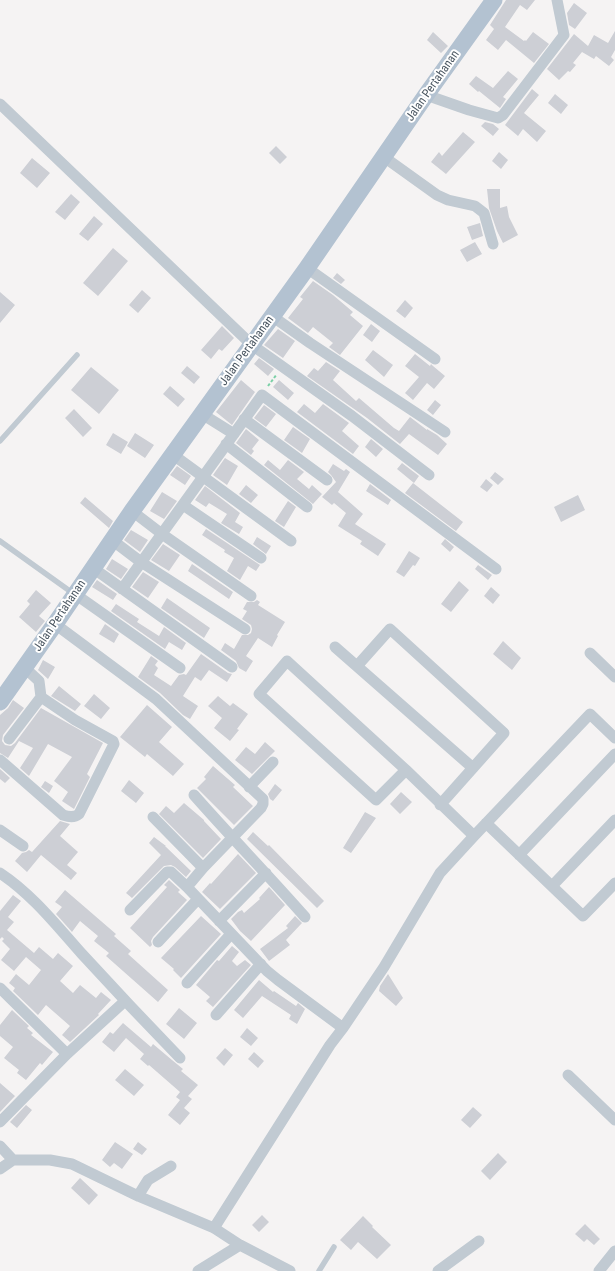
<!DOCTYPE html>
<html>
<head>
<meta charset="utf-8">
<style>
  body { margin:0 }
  canvas { display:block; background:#f5f3f3 }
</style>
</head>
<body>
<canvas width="615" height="1271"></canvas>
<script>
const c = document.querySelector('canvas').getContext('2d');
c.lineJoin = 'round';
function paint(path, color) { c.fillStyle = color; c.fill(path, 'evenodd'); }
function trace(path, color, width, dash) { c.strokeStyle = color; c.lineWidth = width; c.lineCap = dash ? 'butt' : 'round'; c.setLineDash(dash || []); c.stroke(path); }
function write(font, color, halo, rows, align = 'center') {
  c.font = font + ' "Roboto Condensed",sans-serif'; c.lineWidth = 4; c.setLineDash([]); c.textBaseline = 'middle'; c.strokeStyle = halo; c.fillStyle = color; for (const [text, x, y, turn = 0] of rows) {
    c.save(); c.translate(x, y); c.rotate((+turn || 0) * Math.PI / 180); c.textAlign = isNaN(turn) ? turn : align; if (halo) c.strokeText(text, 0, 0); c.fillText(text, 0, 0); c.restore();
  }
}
paint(new Path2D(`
  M506,0H535L527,10L520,5L505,27L524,41L525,40L526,41L533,32L549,44L534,63L506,40L498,50L486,40L494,29L490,25Z
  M574,3L587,13L575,29L569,25L567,13Z
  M615,31V50L611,57L614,60L609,66L596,56L594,59L582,52L573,63L576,65L570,72L568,71L559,80L547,69L574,34L588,46L594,35L608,43Z
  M433,32L448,46L441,53L427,40Z
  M508,71L518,79L503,97L506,99L500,108L479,91L478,92L469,84L476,76L493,88Z
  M532,89L539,95L524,113L546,131L537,142L523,129L518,136L505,125Z
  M555,94L568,105L561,114L548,103Z
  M485,122L493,124L499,129L493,136L481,126Z
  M463,132L475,142L446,174L431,162L439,152L442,156Z
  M276,146L287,157L280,164L269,153Z
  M499,152L508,160L501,169L492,161Z
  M32,158L50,173L37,188L20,173Z
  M487,189H500V208L507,206L509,217L518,235L503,243L497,231L489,208Z
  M71,194L80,202L65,220L55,212Z
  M94,216L103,224L88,241L79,234Z
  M480,223L483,236L472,240L467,227Z
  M475,242L482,254L467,262L460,250Z
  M113,248L128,261L98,296L83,283Z
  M337,273L345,280L341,284L333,278Z
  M313,281L333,295L353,312L350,315L363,326L340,355L329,347L333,343L313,327L308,333L288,318L303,299L300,297Z
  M142,290L151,298L138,313L129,305Z
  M0,292L15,305L0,323Z
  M405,300L413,308L405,318L396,311Z
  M371,324L380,331L372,342L363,335Z
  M222,326L234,338L222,351L219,349L211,359L201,350Z
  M278,329L295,341L283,358L264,345Z
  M373,350L393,365L384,377L365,360Z
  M415,354L430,366L431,364L433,366L445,376L434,389L427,383L413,400L405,393L419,377L405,366Z
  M259,358L274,369L268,376L254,364Z
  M326,362L340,371L333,380L356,401L359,398L394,428L399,431L410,417L427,430V429L437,435L447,444L438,455L409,434L400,444L367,418L307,376L314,368L318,371Z
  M187,366L200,377L194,384L181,373Z
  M91,367L119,390L99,414L71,390Z
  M241,380L255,392L232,425L216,412Z
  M279,380L294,393L288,400L273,387Z
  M170,386L185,399L178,407L163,394Z
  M435,400L441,405L433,415L427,410Z
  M304,404L315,413L323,404L349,423L342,431L359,446L353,454L297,412Z
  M264,405L276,414L266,427L254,418Z
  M74,409L92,428L83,437L65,418Z
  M293,427L310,439L302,453L284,440Z
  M246,429L259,440L252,449L254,451L251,455L236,443Z
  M113,433L128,442L121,454L106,445Z
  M135,433L154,445L145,458L127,446Z
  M371,439L383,449L376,457L365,447Z
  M225,458L238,466L227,485L213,475Z
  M268,460L280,470L288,460L304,472L297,479L309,489L312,485L322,494L313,504L264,465Z
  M402,463L419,476L414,483L397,469Z
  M333,464L344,471L346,469L350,472L338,492L363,514L355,524L386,544L378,556L360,544L362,541L338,526L346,513L334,503L332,505L322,497L336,482L331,475L328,472Z
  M177,466L191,476L185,485L170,475Z
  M495,472L504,479L498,485L490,478Z
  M486,479L493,485L487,492L480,487Z
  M413,483L463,522L456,531L405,493Z
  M370,484L391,500L388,505L366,491Z
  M246,485L258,495L251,503L239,494Z
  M205,486L240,513L235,522L243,527L239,534L221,523L227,514L209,503L206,507L195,500Z
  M162,492L177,501L164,519L150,511Z
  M578,495L585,510L561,522L554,507Z
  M85,497L113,521L109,528L80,503Z
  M288,501L296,507L284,527L275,521Z
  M206,529L260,565L256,571L248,566L240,580L227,571L234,558L224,552L225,550L202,535Z
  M131,530L148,540L140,552L124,540Z
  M257,537L271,546L266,554L253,544Z
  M445,539L454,547L450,552L441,544Z
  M163,544L180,555L169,571L151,560Z
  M409,551L420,558L415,566L413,565L404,577L396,572Z
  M112,559L128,569L121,579L106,569Z
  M192,564L233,592L229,599L188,571Z
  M478,565L492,575L488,580L475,569Z
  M143,572L159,582L148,598L132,587Z
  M97,580L117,594L113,600L92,587Z
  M459,581L469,590L451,612L441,604Z
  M491,587L500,595L493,604L484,596Z
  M36,590L51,603L39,616L45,621L36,632L19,617L30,604L27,601Z
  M167,598L210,628L204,638L161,608Z
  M257,600L260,602L258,605L285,622L277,635L278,636L272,647L258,638L246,656L253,661L246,672L239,668L236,661L221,650L225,643L234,649L242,635H248L251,633L252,629L251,625L242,619L247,611L243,609L247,602H254Z
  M116,604L139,619L137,622L159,636L164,627L186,643L182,650L169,642L165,649L111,611Z
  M105,624L119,634L114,643L99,634Z
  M503,641L521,658L512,670L493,654Z
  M201,654L228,673L232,674L227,682L209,670L201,681L195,677L183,696L198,706L190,719L183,715L160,693L138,677L151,656L158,661L155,665L158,668L154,675L171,686L179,675L184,674L186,675Z
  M43,660L55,667L48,679L38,670Z
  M59,686L81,704L75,711L51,696Z
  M94,694L110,708L101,719L84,706Z
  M218,696L230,706L233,703L248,714L237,729L239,730L230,741L214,728L222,718L208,706Z
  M13,700L24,708L3,735L2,741L5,745L11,746L15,743L41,708L103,743L87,774L90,777L74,809L62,801L68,792L54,781L72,757L48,744L29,776L20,768L33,748L19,741L8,758L0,753V715L8,708Z
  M147,705L172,727L159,742L184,764L173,776L147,754L145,757L120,737Z
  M265,742L275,751L252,774L235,760L246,747L255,754Z
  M213,766L235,785L233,787L253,806L234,825L197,788L206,779L204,777Z
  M0,769L10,778L5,783L0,779Z
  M129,780L144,793L136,803L121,791Z
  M45,781L53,786L49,793L41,787Z
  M275,784L282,790L273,801L270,799L268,794Z
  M401,792L412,802L400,814L390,804Z
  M184,803L204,820V821L221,839L203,858L159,814L166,806L174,813Z
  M365,812L376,818L351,853L343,848Z
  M60,821L70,824L60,836L78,852L67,865L77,873L71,880L41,855L27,872L15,861L22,853L26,852L29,850L32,852Z
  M253,832L268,846L269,845L324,901L317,908L247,839Z
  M154,837L166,846H165L191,871L186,877L175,867L171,865L164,866L132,898L126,893L161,855L149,843Z
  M238,854L256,873L220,909L202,892L210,883L211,884Z
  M169,880L180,890L178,892L187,900L153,937L151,941L152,945L150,947L130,928L167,887L164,885Z
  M269,887L285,905L251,941L240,931L231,919L238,912L242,910L244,913L260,899L259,898Z
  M65,890L116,934L114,936L131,951L128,954L168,990L158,1002L106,956L109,953L94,941L98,936L80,921L72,932L56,914L62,907L55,902Z
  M13,895L21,901L8,917L14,922L7,930L34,953L39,947L53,959L58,953L73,966L60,981L73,993L80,985L96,998L101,992L111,1000L98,1014L99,1015L70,1042L62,1035L70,1026L46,1005L38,1015L13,991L15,988L9,983L16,974L29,985L41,970L26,957L14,971L1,960L10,949L2,941L4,939L2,937L0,939V911Z
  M201,916L221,934L181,978L173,970L174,969L161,958Z
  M295,916L302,923L286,940L290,945L269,961L260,949L288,928L286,926Z
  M232,946L239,952L232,961L237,966L245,960L251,965L213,1007L206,1001L210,997L196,985L217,960L219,961Z
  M388,974L403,998L396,1006L379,991L380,986Z
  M259,980L273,992L274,991L296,1006L298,1003L305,1009L297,1024L289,1019L291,1015L262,996L243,1018L234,1010Z
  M179,1008L197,1023L184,1039L166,1024Z
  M12,1010L29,1026L27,1028L33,1033L31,1035L53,1052L42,1065L40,1063L26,1080L17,1073L19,1070L4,1058L13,1047L0,1036V1025Z
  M123,1023L151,1047L153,1044L172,1060L183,1069L181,1071L198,1085L188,1096L192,1099L184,1108L190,1113L180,1125L168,1115L180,1100L176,1097L180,1092L149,1065L148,1066L140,1059L144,1054L126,1038L114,1052L102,1042L110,1032L113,1034Z
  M247,1028L258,1038L251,1046L240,1037Z
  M225,1048L233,1055L224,1066L216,1058Z
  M254,1052L264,1061L258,1068L248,1059Z
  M125,1069L144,1085L134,1096L115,1080Z
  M0,1083L15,1096L0,1112Z
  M26,1105L32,1110L17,1128L10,1122Z
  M473,1107L482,1115L470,1128L461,1120Z
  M115,1142L133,1154L122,1169L114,1163L110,1167L102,1160Z
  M138,1142L147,1149L142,1155L133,1149Z
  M498,1153L507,1162L490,1180L481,1171Z
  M80,1178L98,1195L89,1205L71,1188Z
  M262,1215L269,1222L259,1232L252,1225Z
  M363,1216L373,1226L372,1227L391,1245L377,1259L358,1242L351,1250L340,1240Z
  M585,1224L600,1239L594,1245L587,1239L584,1242L575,1234Z`), '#cdcfd5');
trace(new Path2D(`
  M268,386L277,374`), '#7ad0a6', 2, [3, 2]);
trace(new Path2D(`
  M0,441L77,355
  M0,541L74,594
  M319,1271L334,1247`), '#c1cad2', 5.5);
trace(new Path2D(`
  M426,95L469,110L498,118L503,115L564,35L557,0
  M0,104L252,345L352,416L429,475
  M384,157L437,195L448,200L475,206L484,213L493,244
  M307,268L435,359
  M272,316L310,343L445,432
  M202,414L234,434
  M244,419L327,480
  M226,444L307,507
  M172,454L291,541
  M183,505L261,558
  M132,511L162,534L251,596
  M112,540L141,562L245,629
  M93,568L232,667
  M122,589L262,395L496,569
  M75,594L180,668
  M55,624L156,699L263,799V804L261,808L203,868L187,887L267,971L278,980L343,1028L330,1045L214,1228
  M335,647L473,768
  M590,653L615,677
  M357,666L390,629L504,733L440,805
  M9,739L41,697L39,681L25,668
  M0,760L63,815C69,817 74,818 79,814L114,744L113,741L75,720L41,697
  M406,770L376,800L259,694L287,661L406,770L474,836
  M249,787L273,762
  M194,795C230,836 269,876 305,917
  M153,817L203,868
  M486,823L583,916L615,883
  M0,830L23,846
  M519,855L615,754
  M0,873C32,894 57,926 82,954C114,989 147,1024 180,1058
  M552,886L615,820
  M130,910L167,872H171L187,887
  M219,921L266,873
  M158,942L198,899
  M187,983L231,934
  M0,988L67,1054L0,1122
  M216,1015L261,964
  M343,1028L384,967L440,873L474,836L590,714L615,738
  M67,1054L125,1001
  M568,1075L615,1120
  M0,1146L13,1160
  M0,1169L13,1160H50L72,1164L138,1196L214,1228L240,1245L290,1271
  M138,1196L148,1180L171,1166
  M198,1271L240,1245
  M438,1271L479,1241
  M599,1271L615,1251`), '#c1cad2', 11);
trace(new Path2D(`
  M0,702L55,624L132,511L307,268L426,95L494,0`), '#b3c2d1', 17);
write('12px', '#4a5661', '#fff', [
  ["Jalan Pertahanan",433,86,-55],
  ["Jalan Pertahanan",247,351,-54],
  ["Jalan Pertahanan",60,616,-56]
]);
</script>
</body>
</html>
